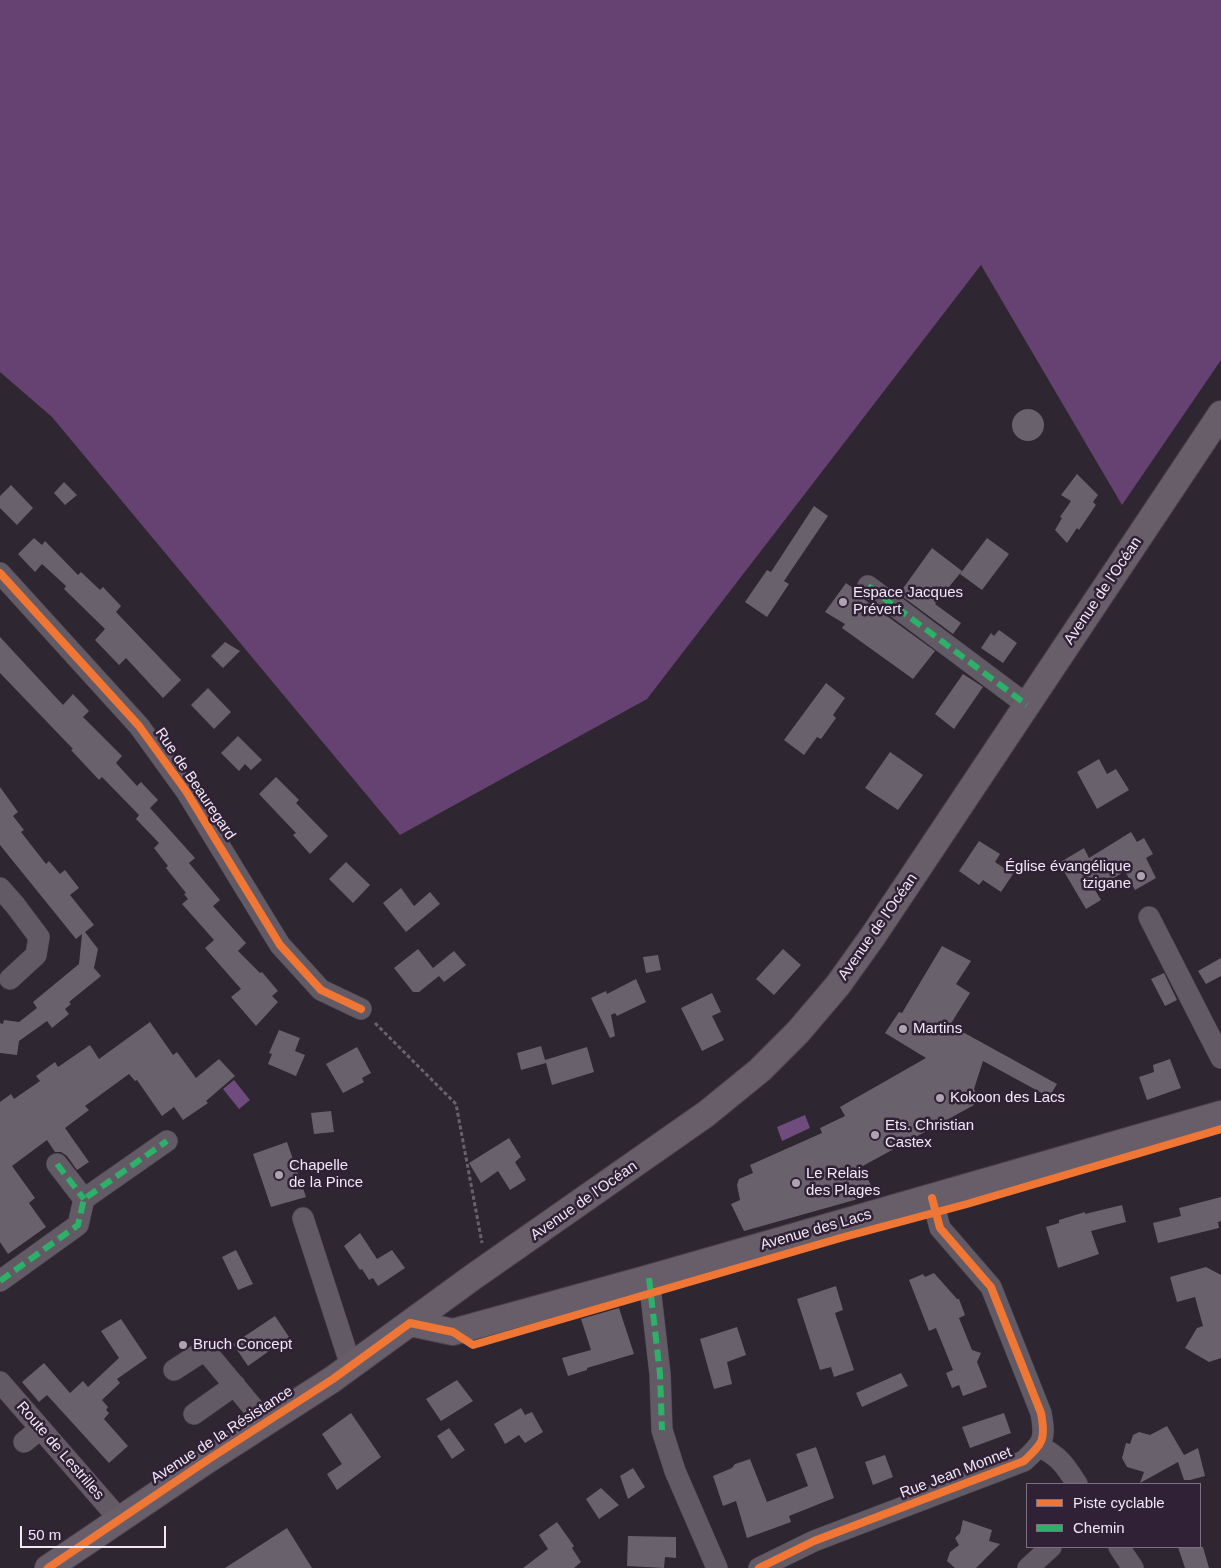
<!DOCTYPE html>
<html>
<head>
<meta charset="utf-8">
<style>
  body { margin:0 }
  #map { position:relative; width:1221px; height:1568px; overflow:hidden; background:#2e2631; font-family:Arial,sans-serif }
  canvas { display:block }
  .legend { position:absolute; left:1026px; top:1483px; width:175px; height:65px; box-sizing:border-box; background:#312136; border:1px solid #7e7083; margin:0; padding:6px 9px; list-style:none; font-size:15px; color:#f2e7f6 }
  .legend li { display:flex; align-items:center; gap:10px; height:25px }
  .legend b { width:25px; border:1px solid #7e7083 }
  .scale { position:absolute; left:20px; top:1526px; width:146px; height:22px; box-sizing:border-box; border:2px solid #f2e7f6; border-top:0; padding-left:6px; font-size:15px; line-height:18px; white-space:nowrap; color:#f2e7f6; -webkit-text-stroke:4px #312136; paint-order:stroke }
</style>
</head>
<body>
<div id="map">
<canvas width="1221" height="1568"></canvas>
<ul class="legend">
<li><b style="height:6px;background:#f07635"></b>Piste cyclable</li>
<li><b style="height:6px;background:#2db169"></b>Chemin</li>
</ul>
<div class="scale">50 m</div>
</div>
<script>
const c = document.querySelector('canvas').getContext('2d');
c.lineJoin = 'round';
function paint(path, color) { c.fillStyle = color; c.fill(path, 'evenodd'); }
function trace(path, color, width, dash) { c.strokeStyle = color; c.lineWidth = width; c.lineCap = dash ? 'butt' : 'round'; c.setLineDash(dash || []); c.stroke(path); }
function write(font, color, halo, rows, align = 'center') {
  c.font = font + ' Arial,sans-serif'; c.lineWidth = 5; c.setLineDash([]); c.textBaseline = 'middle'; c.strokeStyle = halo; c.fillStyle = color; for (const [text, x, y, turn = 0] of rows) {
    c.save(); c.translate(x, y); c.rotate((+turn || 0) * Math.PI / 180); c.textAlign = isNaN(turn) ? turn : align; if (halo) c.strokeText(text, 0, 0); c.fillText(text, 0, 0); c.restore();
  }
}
paint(new Path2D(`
  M0,0H1221V360L1122,505L981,265L647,699L400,835L52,417L0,372Z`), '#654271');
paint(new Path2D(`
  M234,1080L250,1100L239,1109L223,1089Z
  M805,1115L810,1128L782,1141L777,1127Z`), '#704b7d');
paint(new Path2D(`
  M1012 425a16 16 0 1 1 32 0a16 16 0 1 1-32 0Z
  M1077,474L1098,495L1093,502L1096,505L1079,530L1077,528L1067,543L1055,530L1062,518L1060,517L1071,501L1061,495Z
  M64,482L77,495L65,505L54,493Z
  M11,485L33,508L17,525L0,508V496Z
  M814,506L828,516L784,581L789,584L767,617L745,602L767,570L771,572Z
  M34,538L42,545L45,541L78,575L81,572L100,590L103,587L121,606L116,612L181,680L163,698L126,658L119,665L95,640L105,629L64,589L66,586L42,564L35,572L18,554Z
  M987,538L1009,554L982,590L960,574Z
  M932,548L962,571L935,604L961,623L953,634L899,594Z
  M846,583L857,591L858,595L935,651L913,679L842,628L845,624L825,612Z
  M999,630L1017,643L1003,663L981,648L991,633L994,636Z
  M0,637L63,705L73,694L89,711L83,717L122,756L116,763L137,786L141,782L158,800L150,808L195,858L189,863L220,900L213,906L246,943L238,951L260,973L262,972L278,991L272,996L278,1002L256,1026L231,997L241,989L205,948L214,940L182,904L188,899L184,894L186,893L166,868L168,866L154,848L159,843L136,819L139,815L102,777L99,780L71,750L73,749L0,673Z
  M225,642L240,651L223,668L211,656Z
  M963,674L983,687L954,729L935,714Z
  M826,683L845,698L833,715L836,718L821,739L817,737L804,755L784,740Z
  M208,688L231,712L214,729L191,705Z
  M238,736L262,760L251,770L245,764L239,771L221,753Z
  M890,752L923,775L898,810L865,788Z
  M1099,759L1107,774L1116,769L1129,790L1097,809L1077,772Z
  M276,777L299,800L296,803L328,836L310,854L293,835L296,833L259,794Z
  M0,787L18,812L13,816L24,830L21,832L46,864L49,861L60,874L65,870L79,888L70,895L94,925L85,932L98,949L94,968L101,976L69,1002L71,1004L65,1009L69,1014L52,1028L47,1021L19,1041L17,1055L0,1053V1023L3,1024L4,1020L19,1022L37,1008L33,1002L79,964L82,934L76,939L0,845Z
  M1131,832L1137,842L1144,838L1153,854L1146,858L1156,878L1135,890L1125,871L1095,890L1101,900L1086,909L1059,863L1084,848L1089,858Z
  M979,841L1000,854L995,862L1013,874L1001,892L983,880L979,885L959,871Z
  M346,862L370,885L353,903L329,879Z
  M401,888L414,906L430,892L440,904L406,932L383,903Z
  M942,946L971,961L956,984L970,993L950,1025L1057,1084L1049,1097L983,1061L974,1089L977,1095L970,1098L974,1105L861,1167L876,1194L744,1231L731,1204L740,1200L737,1185L739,1179L753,1173L750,1165L822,1133L820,1128L845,1116L840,1107L926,1058L885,1033L899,1012L902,1013Z
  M418,949L433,968L454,951L466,965L444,982L439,976L419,992H413L394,968Z
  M783,949L801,965L774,995L756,979Z
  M658,955L661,970L646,973L643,957Z
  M1221,958V976L1206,984L1198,971Z
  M1164,973L1177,1000L1165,1006L1151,979Z
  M636,979L646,1002L617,1016L615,1013L611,1015L615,1036L610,1038L591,998L606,991L607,994Z
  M712,993L721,1012L712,1016L724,1040L702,1051L681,1008Z
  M150,1022L173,1055L177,1052L196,1078L219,1059L235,1076L206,1101L208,1103L183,1120L174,1107L162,1116L137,1080L135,1081L129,1074L85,1106L89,1110L65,1128L89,1162L77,1170L67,1156L61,1152H55L47,1140L12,1166L35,1198L29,1203L46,1227L8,1254L0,1242V1102L11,1094L14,1099L40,1081L36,1076L55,1062L58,1067L90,1045L99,1059Z
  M279,1030L300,1038L295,1051L305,1055L296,1076L268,1064L272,1054L269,1053Z
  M541,1046L545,1060L587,1047L594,1072L552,1085L546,1063L521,1070L517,1053Z
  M357,1047L371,1073L362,1078L364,1082L343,1093L326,1064Z
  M1170,1059L1181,1088L1147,1100L1139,1077L1154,1072L1153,1065Z
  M331,1111L334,1132L314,1134L311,1113Z
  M509,1138L521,1157L515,1162L526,1180L510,1190L498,1171L481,1183L469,1163Z
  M287,1142L306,1197L271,1207L253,1154Z
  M1221,1197V1221L1218,1222L1219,1228L1158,1243L1153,1223L1181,1216L1179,1208Z
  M1122,1205L1126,1222L1091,1231L1099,1254L1058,1268L1046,1227L1059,1223V1220L1085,1212V1214Z
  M360,1233L377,1259L392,1250L405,1268L378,1286L373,1278L369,1280L362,1269L360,1270L344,1246Z
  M236,1250L253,1284L238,1290L222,1257Z
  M1206,1267L1221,1275V1358L1209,1362L1185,1348L1197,1328L1203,1326L1195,1297L1177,1302L1170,1277Z
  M934,1273L957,1299H959L965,1315L959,1318L972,1350L981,1353L977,1362L987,1387L963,1396L959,1385L952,1388L946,1373L953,1370L936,1328L929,1331L909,1280L923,1274L925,1277Z
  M836,1286L843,1310L835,1313L854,1370L834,1377L831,1367L820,1370L797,1299Z
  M619,1308L634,1354L587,1368V1370L568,1376L562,1358L591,1350L581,1319Z
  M275,1316L289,1337L248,1366L233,1344Z
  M121,1319L147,1358L117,1379L120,1383L102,1400L108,1407L106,1410L109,1413L104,1419L128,1446L109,1463L47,1395L39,1402L22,1382L44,1363L70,1393L83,1381L88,1387L119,1358L101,1331Z
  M737,1327L746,1355L727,1362L732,1384L714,1389L700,1339Z
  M901,1373L908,1386L862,1407L856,1393Z
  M457,1380L473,1401L441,1421L426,1399Z
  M521,1408L525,1415L532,1412L543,1432L525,1443L519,1435L505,1444L494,1424Z
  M351,1413L381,1457L337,1490L327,1474L342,1464L322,1434Z
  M1004,1413L1011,1433L970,1448L962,1427Z
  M1167,1426L1184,1455L1198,1448L1205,1476L1190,1480H1184L1178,1462L1140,1483L1144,1472L1127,1467L1122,1458L1126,1443L1130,1444L1133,1435L1139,1432L1150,1435Z
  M449,1428L465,1450L452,1459L437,1436Z
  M816,1447L834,1498L789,1516L791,1522L747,1538L736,1501L723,1506L713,1476L732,1468L735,1464L750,1459L767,1502L808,1486L796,1454Z
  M885,1455L893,1477L873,1485L865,1462Z
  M633,1468L645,1487L628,1499L620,1476Z
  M601,1488L619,1505L599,1519L586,1499Z
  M963,1520L992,1530L989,1541L1000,1544L976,1568H955L947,1561L950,1552L959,1545L955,1538L960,1533Z
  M557,1522L574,1546L572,1548L581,1562L574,1568H523L548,1549L539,1535Z
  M287,1528L312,1568H225Z
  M628,1536L676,1537V1558L665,1557L664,1568L627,1566Z
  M1178,1547H1203L1209,1568H1185Z`), '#69626c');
const minor = new Path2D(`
  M0,573L139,726L186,791L280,945L321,990L361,1009
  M868,586L1027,705
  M0,888L15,905L39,937L36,955L10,979
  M1149,917L1221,1058
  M57,1164L84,1199
  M303,1218L351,1366
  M649,1278L660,1374L662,1430L675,1471L717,1568
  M0,1281L78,1225L84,1199L167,1141
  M174,1370L205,1350L265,1422
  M0,1382L120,1520
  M194,1414L235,1385
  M24,1442L40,1429
  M1039,1447C1059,1455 1066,1467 1077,1484
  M1119,1547L1133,1568
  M759,1568L814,1541L1024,1461C1043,1443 1046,1440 1041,1413L991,1287L940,1228L932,1198
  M1028,1568L1051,1547`);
const major = new Path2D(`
  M410,1323L453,1332L649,1278L1221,1114
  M48,1568L209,1459L333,1379L473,1277L706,1114L760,1070L798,1032L838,985L873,936L1221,414`);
trace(minor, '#4a434d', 22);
trace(major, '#4a434d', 28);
trace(new Path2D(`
  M375,1023L456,1104L482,1243`), '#68626b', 3, [4, 2.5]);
trace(minor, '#625a64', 21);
trace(major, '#675e6a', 26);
trace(new Path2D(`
  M868,586L1027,705
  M57,1164L84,1199
  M649,1278L660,1374L662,1430
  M0,1281L78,1225L84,1199L167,1141`), '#2db169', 6, [12, 6]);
trace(new Path2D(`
  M0,573L139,726L186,791L280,945L321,990L361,1009
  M48,1568L209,1459L333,1379L410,1323L453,1332L473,1345L844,1237L967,1204L1221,1129
  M759,1568L814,1541L1024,1461C1043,1443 1046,1440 1041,1413L991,1287L940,1228L932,1198`), '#f07635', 8);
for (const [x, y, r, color] of [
  [843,602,5,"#ada3b1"],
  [1141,876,5,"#ada3b1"],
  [903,1029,5,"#ada3b1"],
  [940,1098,5,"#ada3b1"],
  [875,1135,5,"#ada3b1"],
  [279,1175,5,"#ada3b1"],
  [796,1183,5,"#ada3b1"],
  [183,1345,5,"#ada3b1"]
]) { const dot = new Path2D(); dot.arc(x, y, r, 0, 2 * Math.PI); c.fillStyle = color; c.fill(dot); trace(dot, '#312136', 2); }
write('15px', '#f2e7f6', '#312136', [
  ["Avenue de l'Océan",1103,591,-56],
  ["Rue de Beauregard",195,784,56],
  ["Avenue de l'Océan",878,927,-55],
  ["Avenue de l'Océan",584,1201,-35],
  ["Avenue des Lacs",816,1230,-16],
  ["Avenue de la Résistance",222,1435,-33],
  ["Route de Lestrilles",60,1451,49],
  ["Rue Jean Monnet",956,1473,-21]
]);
write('15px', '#f2e7f6', '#312136', [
  ["Espace Jacques",853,593],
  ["Prévert",853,610],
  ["Église évangélique",1131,867,"right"],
  ["tzigane",1131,884,"right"],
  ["Martins",913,1029],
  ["Kokoon des Lacs",950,1098],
  ["Ets. Christian",885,1126],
  ["Castex",885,1143],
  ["Chapelle",289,1166],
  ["de la Pince",289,1183],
  ["Le Relais",806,1174],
  ["des Plages",806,1191],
  ["Bruch Concept",193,1345]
], 'left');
</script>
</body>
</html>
